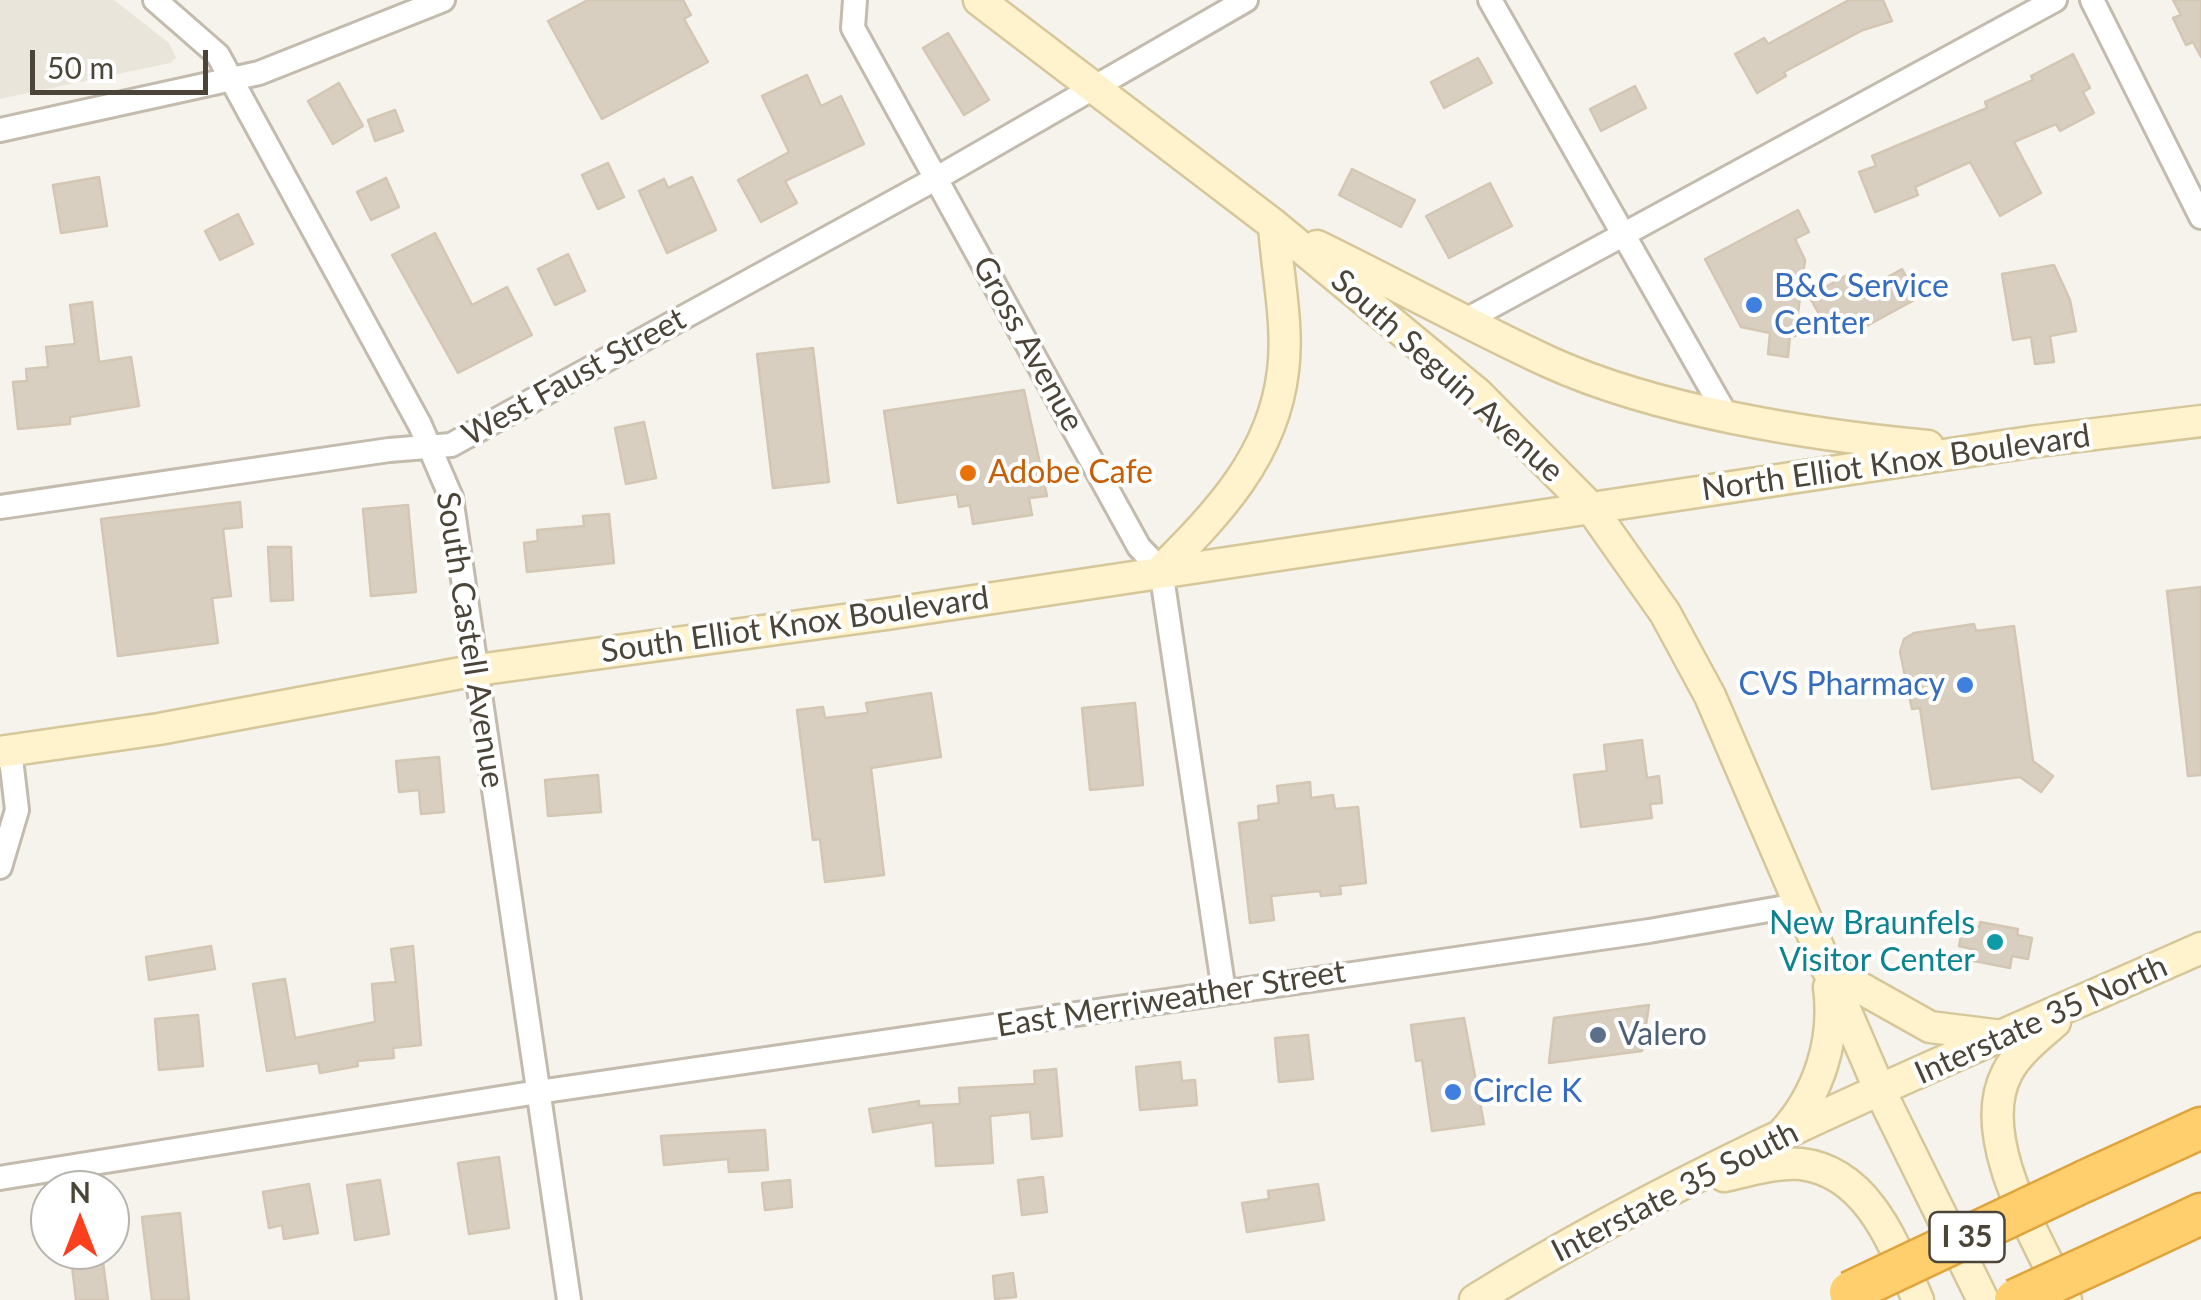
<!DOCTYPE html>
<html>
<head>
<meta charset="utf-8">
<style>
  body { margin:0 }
  #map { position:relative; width:2201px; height:1300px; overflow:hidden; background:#f6f3ec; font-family:Lato,sans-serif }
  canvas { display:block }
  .north { position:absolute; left:30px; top:1170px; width:100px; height:100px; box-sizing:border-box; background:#fff; border:2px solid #b7b4b0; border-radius:50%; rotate:0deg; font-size:28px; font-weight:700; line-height:40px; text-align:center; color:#4b4439 }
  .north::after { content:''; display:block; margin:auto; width:35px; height:45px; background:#fc3f1d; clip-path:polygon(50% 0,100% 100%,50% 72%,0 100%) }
  .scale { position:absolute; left:30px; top:50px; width:178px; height:45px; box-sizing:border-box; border:5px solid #4b4439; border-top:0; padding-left:12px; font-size:30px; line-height:35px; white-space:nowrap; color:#4b4439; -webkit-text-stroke:8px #fff; paint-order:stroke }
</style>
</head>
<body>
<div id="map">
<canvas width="2201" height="1300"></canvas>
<div class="north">N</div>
<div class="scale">50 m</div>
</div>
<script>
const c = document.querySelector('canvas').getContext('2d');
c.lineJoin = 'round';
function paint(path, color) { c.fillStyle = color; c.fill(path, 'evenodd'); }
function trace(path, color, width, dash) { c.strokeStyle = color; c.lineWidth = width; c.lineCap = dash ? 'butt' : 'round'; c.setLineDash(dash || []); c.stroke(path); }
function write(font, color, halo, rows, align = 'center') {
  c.font = font + ' Lato,sans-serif'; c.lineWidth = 8; c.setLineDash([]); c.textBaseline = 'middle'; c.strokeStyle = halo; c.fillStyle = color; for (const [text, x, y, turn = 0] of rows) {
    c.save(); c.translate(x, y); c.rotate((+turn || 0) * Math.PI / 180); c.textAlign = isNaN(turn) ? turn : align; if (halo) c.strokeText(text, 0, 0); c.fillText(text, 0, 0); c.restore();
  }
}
paint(new Path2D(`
  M0,0H114L169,43L176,58L170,63L0,99Z`), '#eae5da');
const building = new Path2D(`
  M588,0H683L691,15L684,19L708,62L602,119L548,21Z
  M1849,0H1883L1892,21L1863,30L1784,72L1786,76L1757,93L1735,54L1764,38L1768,44Z
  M2173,0H2201V57L2193,42L2186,45L2173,18L2181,15Z
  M948,33L989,100L964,115L923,48Z
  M2073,54L2090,88L2083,92L2094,113L2060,131L2056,124L2014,142L2041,193L2000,216L1970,162L1915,187L1918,195L1875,212L1859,172L1876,166L1872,156L1987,108L1985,102L2033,80L2031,76Z
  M1478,58L1492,83L1444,108L1431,82Z
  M807,75L821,106L841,96L864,144L785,181L797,203L761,222L738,180L789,152L762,96Z
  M339,83L363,126L333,144L308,101Z
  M1635,86L1646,108L1601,131L1590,109Z
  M395,110L403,131L375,141L368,120Z
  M608,163L624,197L598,209L582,175Z
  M1352,169L1415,200L1401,227L1339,195Z
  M99,177L107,226L61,233L53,185Z
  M692,177L716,230L667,253L639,191L664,179L668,188Z
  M386,178L399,207L371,220L357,192Z
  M1490,183L1512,226L1449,258L1426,216Z
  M1798,210L1809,232L1795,239L1805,260L1795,336L1790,335L1788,357L1768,354L1770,333L1741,327L1705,259Z
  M238,214L253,244L220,260L205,231Z
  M435,233L472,305L507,287L532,335L458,373L392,255Z
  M568,254L585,291L555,305L538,269Z
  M2054,265L2070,300L2076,331L2050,336L2054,362L2035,364L2031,337L2013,340L2002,274Z
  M1902,269L1918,298L1850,335L1829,332L1809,296L1849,274L1859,293Z
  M92,302L99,362L131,357L139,406L70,417V424L18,429L13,382L27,381L26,369L48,367L46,347L75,344L70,305Z
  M813,348L829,482L773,488L757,354Z
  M1024,390L1047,496L1029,498L1032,515L973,524L970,505L959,507L957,494L898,503L884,411Z
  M644,422L656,478L626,484L615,428Z
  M240,502L242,527L223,529L231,596L212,598L218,643L118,656L101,519Z
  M408,505L416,592L371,596L363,509Z
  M609,514L614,563L527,572L524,543L538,541L537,530L584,526L583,516Z
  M268,547H291L293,600L271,601Z
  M2201,587V775L2188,776L2167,591Z
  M1974,624L1976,631L2014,626L2033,761L2053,776L2041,792L2020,777L1932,789L1920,708L1912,709L1900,652L1904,639L1914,633Z
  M931,693L941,757L871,768L884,875L825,882L820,839L813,840L797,710L823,707L825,718L868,713L866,703Z
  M1135,703L1143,785L1090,790L1082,708Z
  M1642,740L1647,778L1659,776L1662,803L1650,804L1652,818L1581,827L1574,775L1607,771L1604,745Z
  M439,757L444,812L421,814L419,790L399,792L396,761Z
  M598,775L601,812L548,816L545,780Z
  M1310,782L1311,798L1333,795L1335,809L1358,807L1366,883L1340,886L1341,894L1321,896L1320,891L1271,896L1274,920L1250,923L1239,823L1259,820L1258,806L1279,803L1277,786Z
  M1980,922L2018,929L2017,935L2032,938L2028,959L2012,956L2010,968L1974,961L1976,950L1959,946L1963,924L1980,927Z
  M211,946L215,969L149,980L146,957Z
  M413,946L421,1045L393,1048L394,1058L357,1061L358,1066L320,1073L318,1063L267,1071L253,984L285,979L295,1038L375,1022L372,984L396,982L391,949Z
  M1649,1005L1642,1051L1549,1063L1554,1018Z
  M198,1015L203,1066L159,1070L155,1019Z
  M1464,1018L1484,1124L1432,1131L1422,1060L1416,1061L1411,1025Z
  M1308,1035L1313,1079L1279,1082L1275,1038Z
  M1180,1062L1182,1081L1195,1080L1197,1105L1140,1110L1136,1067Z
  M1056,1069L1062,1136L1032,1139L1030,1112L990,1116L993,1163L936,1166L933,1122L873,1132L869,1109L919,1101V1106L960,1104L959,1088L1035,1084L1034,1071Z
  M765,1130L768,1170L729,1172L728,1159L664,1165L661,1136Z
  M499,1157L509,1228L469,1234L458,1163Z
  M1043,1177L1047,1212L1022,1215L1018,1180Z
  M380,1180L389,1234L355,1240L347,1185Z
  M790,1180L792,1207L765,1210L762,1183Z
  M309,1184L318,1233L284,1239L282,1225L269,1228L263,1192Z
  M1318,1184L1324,1220L1247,1232L1242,1203L1269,1199L1268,1191Z
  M180,1213L189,1300H152L142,1217Z
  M103,1262L108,1300H76L72,1266Z
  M1013,1273L1016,1297L995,1299L993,1276Z`);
paint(building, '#d8cfc1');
trace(building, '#d3c7b4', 2.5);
const street = new Path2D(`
  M155,0L218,55L420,425L451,497L569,1300
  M855,0L853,28L1139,547L1161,570L1224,992
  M1490,0L1725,413
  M2092,0L2201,217
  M0,130L259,73L443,0
  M1468,319L2055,0
  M0,507L389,450L451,445L937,178L1246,0
  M0,867L17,810L10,750
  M0,1178L538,1092L1649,931L1803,904`);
const secondary = new Path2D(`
  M979,0L1274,225L1478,394L1591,508L1665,613L1710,696L1881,1093L1983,1300
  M1317,246C1395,284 1471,326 1549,362C1657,411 1810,435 1928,446
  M1161,570C1218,513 1273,456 1283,371C1289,325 1277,272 1274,225
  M0,752L159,729L477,670L887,614L2030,442L2201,421
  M1827,969L1930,1027L2002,1036
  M2055,1022C2038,1037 2017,1053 2007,1073C1973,1138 2039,1241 2066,1300
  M1783,1133C1819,1094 1836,1040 1829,987
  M1724,1176C1748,1171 1776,1162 1801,1164C1869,1172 1895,1247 1918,1300
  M1475,1300C1703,1158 1956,1057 2201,948`);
const highway = new Path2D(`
  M2085,1181L2201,1128
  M2115,1254L2201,1214`);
trace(street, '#c2bbae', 28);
trace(secondary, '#d6c79b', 35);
trace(highway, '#e0a43c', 45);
trace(street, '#fff', 22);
trace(secondary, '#fff3cd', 30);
trace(highway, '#ffcf6e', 40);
const highwayBridge = new Path2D(`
  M1850,1292L2085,1181
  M2015,1300L2115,1254`);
trace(highwayBridge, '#e0a43c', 45, []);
trace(highwayBridge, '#ffcf6e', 40);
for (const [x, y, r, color] of [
  [1754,305,10,"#3f7fe0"],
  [968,473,10,"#e8710a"],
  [1965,685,10,"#3f7fe0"],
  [1995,942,10,"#0f9aa8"],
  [1598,1035,10,"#5c6f8a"],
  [1453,1092,10,"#3f7fe0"]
]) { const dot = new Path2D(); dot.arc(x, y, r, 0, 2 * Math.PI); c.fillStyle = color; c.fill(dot); trace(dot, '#fff', 4); }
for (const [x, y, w] of [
  [1967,1237,75]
]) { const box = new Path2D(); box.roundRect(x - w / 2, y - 25, w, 50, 8); c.fillStyle = '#fff'; c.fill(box); trace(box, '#4b4439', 2.5); }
write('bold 30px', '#4b4439', null, [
  ["I 35",1967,1237]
]);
write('32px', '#366cbe', '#fff', [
  ["B&C Service",1774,287],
  ["Center",1774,324],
  ["CVS Pharmacy",1945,685,"right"],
  ["Circle K",1473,1092]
], 'left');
write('32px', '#4b4439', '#fff', [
  ["Gross Avenue",1028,344,61],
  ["South Seguin Avenue",1447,376,42],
  ["West Faust Street",574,377,-29],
  ["North Elliot Knox Boulevard",1896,463,-8],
  ["South Elliot Knox Boulevard",795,625,-8],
  ["South Castell Avenue",470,640,81],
  ["East Merriweather Street",1171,999,-9],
  ["Interstate 35 North",2041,1020,-24],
  ["Interstate 35 South",1675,1192,-27]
]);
write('32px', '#c56008', '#fff', [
  ["Adobe Cafe",988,473]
], 'left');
write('32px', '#0d838f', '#fff', [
  ["New Braunfels",1975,924],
  ["Visitor Center",1975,961]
], 'right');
write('32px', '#4e5e75', '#fff', [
  ["Valero",1618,1035]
], 'left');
</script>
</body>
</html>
